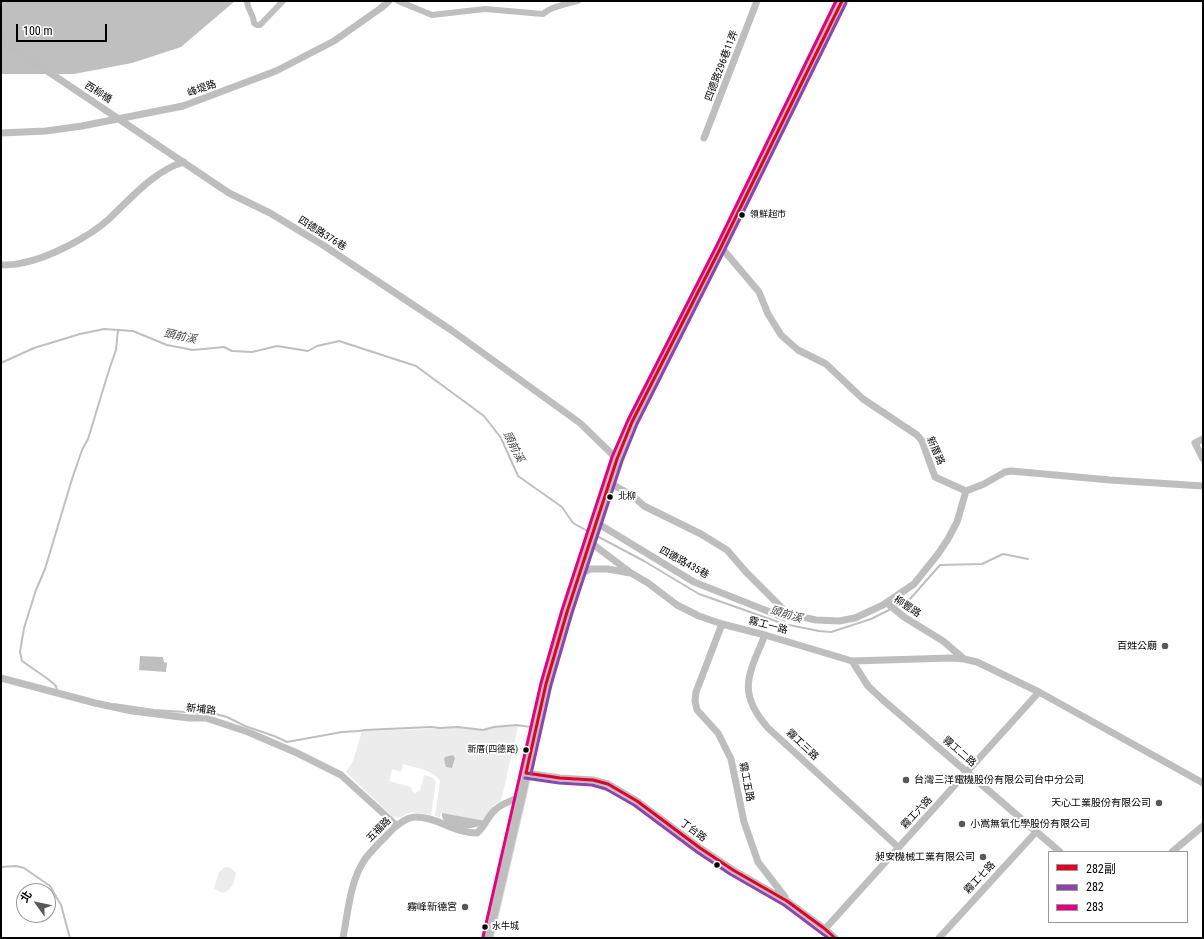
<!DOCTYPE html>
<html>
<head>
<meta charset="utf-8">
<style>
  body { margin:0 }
  #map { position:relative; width:1204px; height:939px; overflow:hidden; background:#fff; font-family:"Roboto Condensed","Noto Sans TC",sans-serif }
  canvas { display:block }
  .frame { position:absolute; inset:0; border:2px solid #000; pointer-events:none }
  .legend { position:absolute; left:1048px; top:851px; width:140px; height:72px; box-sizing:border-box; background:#fff; border:1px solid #999; margin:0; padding:5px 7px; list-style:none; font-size:12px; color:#000 }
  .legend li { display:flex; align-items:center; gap:8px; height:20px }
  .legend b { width:20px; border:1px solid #999 }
  .north { position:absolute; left:16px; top:883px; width:40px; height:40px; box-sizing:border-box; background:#fff; border:1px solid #999; border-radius:50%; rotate:303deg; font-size:11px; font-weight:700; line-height:16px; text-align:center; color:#000 }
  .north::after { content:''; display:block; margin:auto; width:14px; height:18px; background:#595959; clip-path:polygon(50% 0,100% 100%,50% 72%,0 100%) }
  .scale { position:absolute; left:16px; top:24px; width:91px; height:18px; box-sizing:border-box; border:2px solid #000; border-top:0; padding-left:5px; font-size:12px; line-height:14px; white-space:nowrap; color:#000; -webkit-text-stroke:3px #fff; paint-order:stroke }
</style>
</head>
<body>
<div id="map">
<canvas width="1204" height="939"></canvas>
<div class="frame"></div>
<ul class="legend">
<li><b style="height:5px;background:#e4002b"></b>282副</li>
<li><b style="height:5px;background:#8e44ad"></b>282</li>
<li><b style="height:5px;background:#e5007d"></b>283</li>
</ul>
<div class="north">北</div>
<div class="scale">100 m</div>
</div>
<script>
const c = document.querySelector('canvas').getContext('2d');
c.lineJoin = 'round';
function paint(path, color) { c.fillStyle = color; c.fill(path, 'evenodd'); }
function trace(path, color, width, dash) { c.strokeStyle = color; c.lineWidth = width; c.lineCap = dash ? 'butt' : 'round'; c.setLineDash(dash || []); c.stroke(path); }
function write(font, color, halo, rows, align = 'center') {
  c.font = font + ' "Roboto Condensed","Noto Sans TC",sans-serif'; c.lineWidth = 4; c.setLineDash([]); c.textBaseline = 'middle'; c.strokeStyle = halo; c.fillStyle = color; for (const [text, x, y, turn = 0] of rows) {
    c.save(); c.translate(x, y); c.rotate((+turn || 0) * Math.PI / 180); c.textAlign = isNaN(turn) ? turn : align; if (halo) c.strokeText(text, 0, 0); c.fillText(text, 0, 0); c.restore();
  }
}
paint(new Path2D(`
  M518,726L501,801L494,805L486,821L441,813L440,817L435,816L440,782C435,770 415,768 403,764L401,772L392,769L389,781L411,787L412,791L415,793L420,790L424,775L432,777L436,782L431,815L411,812L399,818L393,817L346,772L353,761L362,731L461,728L483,730L495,727Z
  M225,867L231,868L236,873C234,883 232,890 222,893L214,888L219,872Z`), '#ececec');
paint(new Path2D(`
  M1,1H235L181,47L132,63L74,74H1Z
  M140,656L163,657L164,662L167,663L166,672L139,670Z
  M453,755L455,758L452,768L446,767L444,759L445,757Z
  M442,813L486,821C478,832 453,829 445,822C442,819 442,816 442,813Z`), '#bfbfbf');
trace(new Path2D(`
  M1,363L34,348L80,334L104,329L133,331L167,345L193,350L224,347L232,351L252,352L277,346L308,351L317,346L339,341L416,366L484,416L501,438L518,476L562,507L573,523L591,533
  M595,535L644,561L699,594L784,624L819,631L831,632L871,619L891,609
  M895,607L910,599L940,565L982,564L1003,554L1028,559
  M57,690L56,686L48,679L22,661L20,652L24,628L36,590L45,569L72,479L82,450L88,439L109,370L116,350L118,330
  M114,704L154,710L216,714L227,717L245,726L274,736L287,742L342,732L359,731L365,730L431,727L440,728L458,727L483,730L494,727L516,725L531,727
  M1,867L16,866L24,868L50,886L61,905L70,938`), '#bfbfbf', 2);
trace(new Path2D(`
  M248,1L247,2C248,10 254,16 254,23L257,25H260L283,1
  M398,1L432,15L485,9L543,14C551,6 568,4 578,1`), '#bfbfbf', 6);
const major = new Path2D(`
  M488,938L521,797L546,684L567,612L597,523L617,459L632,422L721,247L842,1`);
trace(major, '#dbdbdb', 11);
trace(new Path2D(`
  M1,40L229,193L270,213L323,245L451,330L580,423L617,459
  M1,133L46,131L82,126L183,106L276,71L334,41L381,8L389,1
  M704,138L757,1
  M721,247L759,292L768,314L781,335L798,350L826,364L863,399L917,435L922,441L935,477L966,491L984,484L1005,472L1011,471L1110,480L1203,486
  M1,265C8,265 15,265 22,263C49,258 89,237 109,219C130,199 155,170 184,162
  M1203,439L1195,443L1203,459
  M610,483L633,496L644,506L701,534L727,550L746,572L788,614L816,620L839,621L855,618L883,605L914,584L938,554L948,539L957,522L966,491
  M597,523L694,582L785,618L788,614
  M590,542L631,573L648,583L677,605L699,616L722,624L765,635L852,661L951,658L964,659
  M580,574L590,569H608L630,573
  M887,603L904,617L943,641L964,659L977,662L1039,692L1203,783
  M722,624L696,692L695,701L697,710L718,733L731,759L744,822L758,862L785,897
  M765,635C749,674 736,692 768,728L898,847
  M852,661L868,686L883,700L1060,852
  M1,678L95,703L132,711L189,718H206L248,732L297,753L341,775L396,825
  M526,773L560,778L593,780L608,784L637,801L700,848L733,870L787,901L825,929L835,938
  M1172,852L1203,826
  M825,929L1039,692
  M343,938C348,912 350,881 365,859C372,850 380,842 388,834C394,827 406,817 416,817C438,817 453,833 477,833C485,826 488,816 495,810C502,803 513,800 521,797
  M939,938L1036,832`), '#bebebe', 7);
trace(major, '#bebebe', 9);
trace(new Path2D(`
  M526,773L546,684L567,612L617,459L632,422L721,247L842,1
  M526,773L560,778L593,780L608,784L637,801L700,848L733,870L787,901L825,929L835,938`), '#e4002b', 3);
trace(new Path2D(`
  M531,774L551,685L572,613L622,461L637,424L725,249L846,3
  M525,778L559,783L592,785L606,789L634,805L697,852L730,874L784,905L828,938`), '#8e44ad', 3);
trace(new Path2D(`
  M483,937L541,683L562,610L612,457L628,420L717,245L836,1`), '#e5007d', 3);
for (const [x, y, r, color] of [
  [742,215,3.5,"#000"],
  [610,497,3.5,"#000"],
  [1165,646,4,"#595959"],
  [526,750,3.5,"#000"],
  [906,780,4,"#595959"],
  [1159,803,4,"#595959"],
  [962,824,4,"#595959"],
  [983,857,4,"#595959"],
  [717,865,3.5,"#000"],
  [465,907,4,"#595959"],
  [485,927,3.5,"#000"]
]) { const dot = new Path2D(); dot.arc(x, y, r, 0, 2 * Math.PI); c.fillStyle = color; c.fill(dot); trace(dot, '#fff', 1.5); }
write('9px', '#000', '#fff', [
  ["領鮮超市",750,215],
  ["北柳",618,497],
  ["新厝(四德路)",518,750,"right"],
  ["水牛城",492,927]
], 'left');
write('10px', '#000', '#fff', [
  ["四德路296巷11弄",722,66,-69],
  ["峰堤路",202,89,-20],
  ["西柳橋",98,93,33],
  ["四德路376巷",322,234,32],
  ["新厝路",935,451,67],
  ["四德路435巷",684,563,29],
  ["柳豐路",907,607,34],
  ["霧工一路",768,626,15],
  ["新埔路",201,710,7],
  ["霧工三路",802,745,43],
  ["霧工二路",959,752,41],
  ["霧工五路",746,782,79],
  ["霧工六路",917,813,-47],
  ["五福路",379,830,-45],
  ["丁台路",693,831,36],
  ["霧工七路",980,878,-47]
]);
write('10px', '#000', '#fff', [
  ["百姓公廟",1157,646],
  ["台灣三洋電機股份有限公司台中分公司",914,780,"left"],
  ["天心工業股份有限公司",1151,803],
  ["小嵩無氧化學股份有限公司",970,824,"left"],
  ["昶安機械工業有限公司",975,857],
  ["霧峰新德宮",457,907]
], 'right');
write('italic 11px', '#444', '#fff', [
  ["頭前溪",180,337,12],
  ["頭前溪",513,447,63],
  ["頭前溪",786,615,16]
]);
</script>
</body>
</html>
